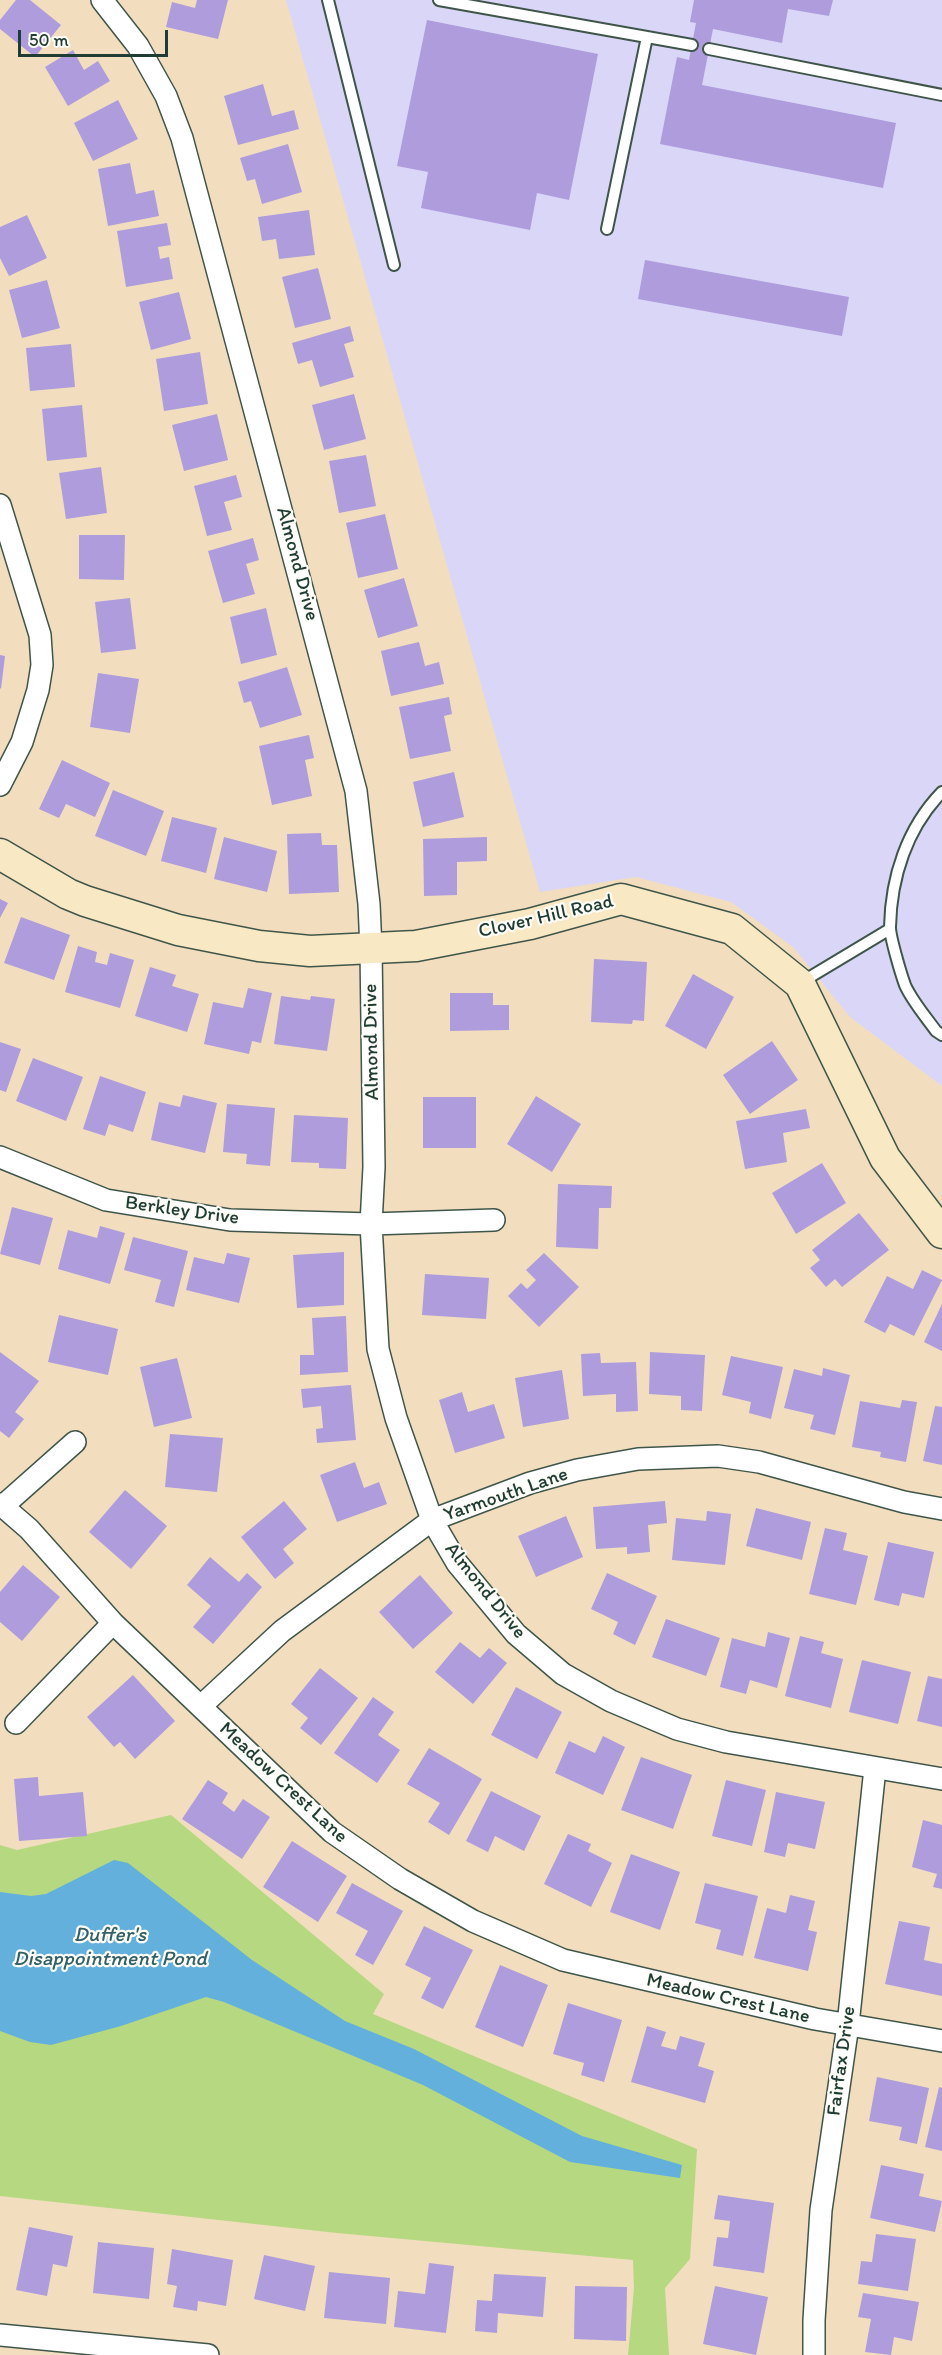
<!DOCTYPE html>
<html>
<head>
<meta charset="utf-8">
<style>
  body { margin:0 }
  #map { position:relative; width:942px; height:2355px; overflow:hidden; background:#f2debf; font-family:Itim,sans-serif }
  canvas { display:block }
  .scale { position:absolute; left:18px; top:30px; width:150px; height:27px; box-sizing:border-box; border:3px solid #1f3d34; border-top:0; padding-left:8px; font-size:18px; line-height:21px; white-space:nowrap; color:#1f3d34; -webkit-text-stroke:4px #fdfcf7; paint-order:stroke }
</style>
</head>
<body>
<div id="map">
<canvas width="942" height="2355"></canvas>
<div class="scale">50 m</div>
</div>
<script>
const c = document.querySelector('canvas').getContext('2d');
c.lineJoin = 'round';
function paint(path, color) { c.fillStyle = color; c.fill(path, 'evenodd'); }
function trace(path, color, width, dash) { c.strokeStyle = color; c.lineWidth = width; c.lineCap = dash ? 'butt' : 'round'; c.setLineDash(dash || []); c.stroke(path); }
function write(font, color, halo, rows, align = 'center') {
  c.font = font + ' Itim,sans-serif'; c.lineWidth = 4.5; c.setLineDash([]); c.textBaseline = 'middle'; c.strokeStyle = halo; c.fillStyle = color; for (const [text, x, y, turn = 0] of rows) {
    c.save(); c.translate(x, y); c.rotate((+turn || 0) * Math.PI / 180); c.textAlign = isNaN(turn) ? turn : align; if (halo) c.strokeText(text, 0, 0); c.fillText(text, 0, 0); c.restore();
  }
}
paint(new Path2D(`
  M286,0H942V1086L850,1017L793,947L731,902L636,877L540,892Z`), '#dad6f7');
paint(new Path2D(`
  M171,1815L384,1994L373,2014L697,2149L690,2259L665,2288L669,2355H628L634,2288L633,2260L337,2233L0,2196V1845L17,1850Z`), '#b6d880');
paint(new Path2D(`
  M114,1860L128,1863L252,1960L345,2021L414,2049L582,2136L682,2165L680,2178L570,2162L423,2085L224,2002L206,1997L121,2026L51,2045L30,2042L0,2031V1892L31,1896L46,1894Z`), '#63b0dd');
paint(new Path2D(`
  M16,0H30L61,25L35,57L0,29V20Z
  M197,0H228L218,39L166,27L172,2L195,8Z
  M694,0H833L829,16L788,9L782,43L713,29L702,85L896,123L883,188L660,144L677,57L689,60L696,23L690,22Z
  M427,20L598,54L569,200L537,193L530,230L421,208L428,172L397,166Z
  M73,50L84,70L98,61L110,81L68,106L45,67Z
  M263,84L272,116L294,110L299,129L238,145L224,96Z
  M118,100L138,139L93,161L74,123Z
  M288,144L302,192L262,204L255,179L247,181L240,158Z
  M130,163L136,194L154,190L159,216L108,226L98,169Z
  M309,210L315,255L279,259L276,239L262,241L258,217Z
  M27,215L47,258L9,276L0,258V227Z
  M167,223L171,245L158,247L160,259L169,257L173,279L126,287L117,231Z
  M645,260L849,297L842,336L638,299Z
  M318,268L331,319L295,328L282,277Z
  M47,280L60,328L22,338L9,290Z
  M179,292L191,339L151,350L139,302Z
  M350,326L354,341L344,344L354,377L320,387L312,360L298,364L292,343Z
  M71,344L75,387L30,391L26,348Z
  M200,352L208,404L164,411L156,359Z
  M354,394L366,439L324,450L312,405Z
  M82,405L87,457L47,461L42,409Z
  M217,414L228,460L184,471L172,425Z
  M366,455L376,506L339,513L329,461Z
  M101,467L107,513L66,519L59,473Z
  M236,475L242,497L224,502L232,530L207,536L194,486Z
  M385,514L398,569L358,578L346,523Z
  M79,535H125L124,580L79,579Z
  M253,538L259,560L246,564L255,594L223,603L208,551Z
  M404,578L418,626L378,638L364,590Z
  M130,598L136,649L101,653L95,602Z
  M266,608L277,655L241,664L230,617Z
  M419,642L425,666L439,662L444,684L391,696L381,651Z
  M0,655L5,656L1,689L0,688Z
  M287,667L302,715L260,728L251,701L244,703L238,682Z
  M98,673L139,679L130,733L90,727Z
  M449,697L452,714L444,716L451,751L410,759L399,707Z
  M309,735L314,758L305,760L312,796L272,805L259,746Z
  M62,760L110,783L95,817L66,804L59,818L39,809Z
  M454,772L464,817L423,827L413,782Z
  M113,790L164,811L146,856L95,836Z
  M172,817L217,828L206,873L161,861Z
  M321,833L322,845H337L339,892L289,894L287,834Z
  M224,837L277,851L267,892L214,879Z
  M487,837V861L457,862V895L424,896L423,839Z
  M0,899L8,903L0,918Z
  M21,917L70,935L54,980L4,963Z
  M78,946L97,952L95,962L107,965L110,953L134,960L120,1008L65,992Z
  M594,959L647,962L644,1021L633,1020L632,1024L591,1022Z
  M150,967L176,975L172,986L199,994L187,1032L135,1016Z
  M693,974L734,997L706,1049L665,1026Z
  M248,988L272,993L261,1043L252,1041L249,1054L204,1044L213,1002L243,1008Z
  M450,993H493V1005H509V1030L450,1031Z
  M281,996L310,1000L311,996L335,999L327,1051L274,1044Z
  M772,1041L798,1080L750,1114L723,1075Z
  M0,1042L21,1049L6,1092L0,1090Z
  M33,1058L83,1077L66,1121L16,1101Z
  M100,1076L146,1092L133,1132L109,1124L105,1136L83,1129Z
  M183,1095L217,1103L205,1153L151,1140L159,1102L180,1107Z
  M536,1096L581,1124L552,1172L507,1144Z
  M423,1097H476V1148H423Z
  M227,1104L275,1108L270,1166L246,1164L247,1154L223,1152Z
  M806,1109L810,1128L783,1133L787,1162L745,1169L736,1121Z
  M294,1115L348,1118L346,1169L319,1168V1163L291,1162Z
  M822,1163L846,1203L796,1234L772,1193Z
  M558,1184L612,1186L611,1208H599L598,1249L556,1247Z
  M12,1207L53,1218L40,1265L0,1254Z
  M859,1213L889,1250L842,1287L835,1279L826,1287L810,1268L820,1260L812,1250Z
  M100,1226L125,1233L110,1284L58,1269L68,1230L97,1238Z
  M133,1237L188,1251L174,1307L155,1302L161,1280L124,1270Z
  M344,1252V1305L297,1308L293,1255Z
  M227,1253L250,1258L239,1303L186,1290L194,1257L224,1264Z
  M544,1253L579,1287L539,1327L508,1296L521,1283L527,1289L536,1280L526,1270Z
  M922,1270L942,1280L914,1336L890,1324L885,1333L864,1322L887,1276L913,1289Z
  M425,1274L489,1278L486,1319L422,1315Z
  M942,1304V1351L924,1342Z
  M59,1315L118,1329L108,1375L48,1362Z
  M346,1316L348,1372L300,1375V1355H314L312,1318Z
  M0,1352L39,1381L15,1412L24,1419L9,1438L0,1431Z
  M650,1352L705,1355L702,1411L681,1410V1396L649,1394Z
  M600,1353L601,1363L636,1362L638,1411L616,1412V1394L583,1396L581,1354Z
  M731,1356L783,1367L771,1419L749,1413L751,1402L722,1395Z
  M177,1358L192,1418L154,1427L140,1367Z
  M823,1368L850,1375L835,1435L810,1429L814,1415L784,1408L794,1369L822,1376Z
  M562,1370L569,1419L523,1427L515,1378Z
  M351,1385L356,1440L317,1443L316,1429L323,1428L321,1406L303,1408L301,1389Z
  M462,1392L468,1412L494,1404L505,1438L455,1453L439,1400Z
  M902,1400L917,1402L906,1462L880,1457L881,1452L852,1447L860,1401L900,1408Z
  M935,1406L942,1407V1465L923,1461Z
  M170,1434L223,1438L217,1492L165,1487Z
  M355,1462L364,1488L379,1482L387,1504L337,1522L320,1475Z
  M125,1490L167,1526L131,1569L89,1532Z
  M284,1501L307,1529L283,1549L294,1563L275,1579L241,1537Z
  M665,1501L667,1523L648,1525L650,1552L627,1554V1547L596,1549L593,1507Z
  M756,1508L811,1522L802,1560L746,1546Z
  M707,1511L731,1514L725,1565L672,1560L676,1518L706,1521Z
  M566,1516L583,1557L536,1577L518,1536Z
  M825,1528L847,1533L843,1550L868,1556L856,1605L809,1594Z
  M888,1542L934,1552L924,1598L902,1593L899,1606L874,1600Z
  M210,1557L239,1582L247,1573L262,1587L213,1644L193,1627L211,1606L187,1585Z
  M23,1565L60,1597L22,1641L0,1622V1592Z
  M607,1573L657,1596L635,1645L613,1634L618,1622L591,1609Z
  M420,1575L453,1613L413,1649L379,1612Z
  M666,1619L720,1638L706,1676L652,1657Z
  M768,1632L790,1638L777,1688L750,1680L746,1694L720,1687L732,1638L765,1647Z
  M800,1636L824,1642L821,1653L843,1659L831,1708L785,1696Z
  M460,1642L480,1658L489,1648L507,1663L473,1704L435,1672Z
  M862,1660L911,1672L898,1724L849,1712Z
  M320,1668L358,1698L321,1745L300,1728L308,1718L291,1704Z
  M133,1675L175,1721L135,1759L120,1742L114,1747L87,1717Z
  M928,1676L942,1679V1727L917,1721Z
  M516,1687L562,1712L537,1759L491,1735Z
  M373,1697L394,1712L378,1735L400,1750L377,1783L334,1753Z
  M603,1736L625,1747L603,1795L555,1773L569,1741L595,1753Z
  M429,1748L482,1779L449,1835L428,1822L440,1803L407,1784Z
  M641,1757L692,1775L673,1829L621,1810Z
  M38,1777L39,1796L83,1792L87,1836L19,1841L14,1779Z
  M208,1780L228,1793L222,1803L234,1812L243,1799L270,1817L242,1859L182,1819Z
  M726,1780L766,1790L752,1846L712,1836Z
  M491,1791L541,1816L524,1851L495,1836L488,1852L466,1841Z
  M776,1792L825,1802L815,1849L788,1843L785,1857L764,1852Z
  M923,1820L942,1825V1889L933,1887L937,1874L912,1867Z
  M568,1834L591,1844L588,1851L612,1863L591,1907L544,1884Z
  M292,1841L347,1876L318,1922L263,1887Z
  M631,1854L680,1872L660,1930L610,1912Z
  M352,1883L403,1911L373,1965L355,1955L368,1931L336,1913Z
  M705,1883L758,1896L743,1956L716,1949L721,1930L695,1923Z
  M790,1895L815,1901L808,1930L817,1932L808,1971L754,1958L767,1908L786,1913Z
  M899,1921L930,1927L924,1960L942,1964V1996L885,1984Z
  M424,1926L473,1950L443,2009L421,1998L431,1978L405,1965Z
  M500,1965L548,1985L523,2047L475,2027Z
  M568,2003L622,2020L604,2082L581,2075L584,2063L553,2054Z
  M647,2026L666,2032L661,2046L676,2050L680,2036L705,2043L698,2066L714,2071L705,2103L631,2082Z
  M877,2077L929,2088L917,2144L899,2140L902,2127L869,2121Z
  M939,2087L942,2088V2151L925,2147Z
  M881,2165L924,2174L919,2196L942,2201L935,2232L870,2218Z
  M718,2195L774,2203L764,2273L713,2266L717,2237L728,2238L730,2221L714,2219Z
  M29,2227L73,2236L67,2267L53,2264L47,2296L16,2290Z
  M876,2234L916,2239L908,2291L858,2284L861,2261L872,2262Z
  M98,2242L154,2248L149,2299L93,2293Z
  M172,2249L233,2260L226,2306L198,2301L197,2311L173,2307L177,2286L167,2284Z
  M264,2255L315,2266L305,2311L254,2299Z
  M429,2263L454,2266L446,2333L394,2327L398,2291L425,2294Z
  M329,2272L390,2278L386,2324L324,2318Z
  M494,2274L546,2277L543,2317L498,2313L497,2333L475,2331L477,2300L492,2301Z
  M575,2286L627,2287L626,2341L574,2339Z
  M715,2286L768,2297L756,2355L703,2344Z
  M863,2293L919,2302L912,2341L894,2337L891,2355L865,2352L871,2319L858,2317Z`), '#ae9cdc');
const lane = new Path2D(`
  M328,0L394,265
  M439,0L692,45
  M709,49L942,95
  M607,229L647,37
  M942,792C907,828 891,877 890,927C890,937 901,974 905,985C912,1001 926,1017 936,1031L942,1035
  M800,983L890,929`);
const street = new Path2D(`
  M102,0L138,46L166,96L182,138L356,791L369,904L371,949L374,1167L371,1224L378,1349L396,1418L432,1520L457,1563L516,1634L563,1674L611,1701L677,1729L726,1742L942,1779
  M0,505L40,635L42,665L38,690L22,742L0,785
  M0,1157L106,1200L230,1220L371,1224L494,1220
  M0,1504L29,1529L113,1623L332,1832L400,1879L473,1921L563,1960L815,2019L942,2041
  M3,1506L75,1442
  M201,1706L282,1631L432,1520L530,1483L577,1470L638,1459L718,1456L759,1462L904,1502L942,1509
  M16,1723L113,1623
  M0,2335L208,2355
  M814,2355V2320L821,2210L848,2025L875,1768`);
const secondary = new Path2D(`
  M0,854L68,894L85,901L178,930L259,946L310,951L416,946L530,924L621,899L732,929L800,984L885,1158L942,1233`);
trace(lane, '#3f5549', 14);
trace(street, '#3f5549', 24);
trace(secondary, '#3f5549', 33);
trace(lane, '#fff', 10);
trace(street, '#fff', 21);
trace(secondary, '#f8e8c3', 30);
write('20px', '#1f3d34', '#fdfcf7', [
  ["Almond Drive",297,564,75],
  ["Clover Hill Road",546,917,-13],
  ["Almond Drive",372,1042,-91],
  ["Berkley Drive",182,1211,8],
  ["Yarmouth Lane",506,1495,-19],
  ["Almond Drive",485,1591,51],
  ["Meadow Crest Lane",283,1783,43],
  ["Meadow Crest Lane",728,1999,13],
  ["Fairfax Drive",842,2061,-82]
]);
write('italic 21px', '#336067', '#fdfcf7', [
  ["Duffer's",110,1936],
  ["Disappointment Pond",110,1960]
]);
</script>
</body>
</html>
